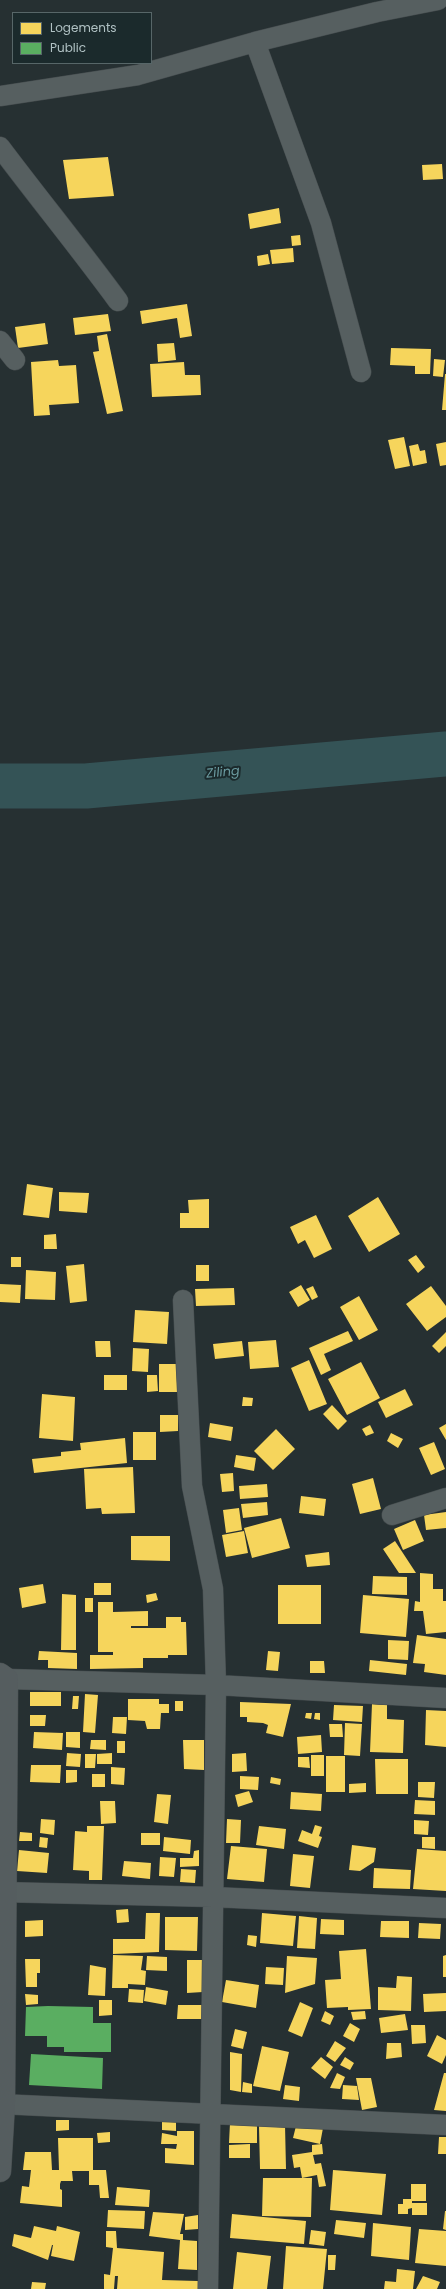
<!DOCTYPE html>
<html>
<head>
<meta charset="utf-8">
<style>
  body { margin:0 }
  #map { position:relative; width:446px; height:2289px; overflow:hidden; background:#263032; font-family:Poppins,sans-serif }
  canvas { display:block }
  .legend { position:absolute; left:12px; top:12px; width:140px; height:52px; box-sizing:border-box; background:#1b2a2c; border:1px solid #576668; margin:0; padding:5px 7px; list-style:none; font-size:12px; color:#b0c1c3 }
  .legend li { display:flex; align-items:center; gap:8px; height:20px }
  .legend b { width:20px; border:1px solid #576668 }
</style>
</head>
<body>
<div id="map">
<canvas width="446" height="2289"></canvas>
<ul class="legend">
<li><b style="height:11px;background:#f6d55c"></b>Logements</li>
<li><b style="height:11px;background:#5aae61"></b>Public</li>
</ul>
</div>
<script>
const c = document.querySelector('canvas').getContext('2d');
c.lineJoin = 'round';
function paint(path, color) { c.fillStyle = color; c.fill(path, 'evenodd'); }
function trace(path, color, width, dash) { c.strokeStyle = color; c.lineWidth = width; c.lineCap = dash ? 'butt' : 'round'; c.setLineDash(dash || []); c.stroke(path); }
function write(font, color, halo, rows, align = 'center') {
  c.font = font + ' Poppins,sans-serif'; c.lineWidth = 4; c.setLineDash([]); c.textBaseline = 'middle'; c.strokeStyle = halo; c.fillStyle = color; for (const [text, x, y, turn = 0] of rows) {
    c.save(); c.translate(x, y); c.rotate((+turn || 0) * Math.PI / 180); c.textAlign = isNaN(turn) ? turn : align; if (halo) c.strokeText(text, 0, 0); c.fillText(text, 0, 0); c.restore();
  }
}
paint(new Path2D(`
  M108,157L114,196L69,199L63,160Z
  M442,164L443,179L423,180L422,165Z
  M279,208L281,223L250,229L248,214Z
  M300,235L301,245L292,246L291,236Z
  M293,248L294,262L272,264L270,250Z
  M268,254L270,264L258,266L257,256Z
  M187,304L192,336L180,338L177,318L142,324L140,311Z
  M108,314L111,331L75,335L73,318Z
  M45,323L48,344L18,348L15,327Z
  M107,334L123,411L107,414L93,352L99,351L97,336Z
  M174,343L176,360L158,362L157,344Z
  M391,348L431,349L430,374H415V366L390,365Z
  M434,359L445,360L443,377L433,376Z
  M58,360L59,366L76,365L79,403L49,405L50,415L34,416L31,362Z
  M184,362L185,375H200L201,395L152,397L150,364Z
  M445,374H446V410H442Z
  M404,437L410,466L395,469L388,440Z
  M446,442V465L440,466L436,444Z
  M418,444L420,451L425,450L427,463L413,466L409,446Z
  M27,1184L53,1188L49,1218L23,1215Z
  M59,1192L89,1193L87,1213L59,1211Z
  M378,1197L400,1234L369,1252L348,1216Z
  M209,1199V1228H180V1213H189L188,1200Z
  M316,1215L332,1249L314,1258L305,1240L298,1244L290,1227Z
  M56,1234L57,1249H44V1235Z
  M416,1255L425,1267L418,1273L408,1260Z
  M11,1257H21V1267H11Z
  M84,1264L87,1301L70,1303L66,1266Z
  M196,1265H209V1281H196Z
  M26,1270L56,1272L55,1300L25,1299Z
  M0,1284L21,1285L20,1303L0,1302Z
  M301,1285L310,1300L298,1307L289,1292Z
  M313,1286L318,1297L312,1300L306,1289Z
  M431,1286L446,1306V1317L427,1331L406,1304Z
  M234,1288L235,1305L196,1306L195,1289Z
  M359,1296L378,1330L359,1340L340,1307Z
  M135,1310L169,1312L167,1344L133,1342Z
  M348,1331L353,1341L324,1354L331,1370L321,1375L309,1348Z
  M446,1332V1346L439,1353L432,1346Z
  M276,1340L279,1367L250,1369L248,1342Z
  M95,1341H110L111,1357H96Z
  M242,1341L244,1356L215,1359L213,1344Z
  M133,1348L149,1349L148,1372L132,1371Z
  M309,1360L327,1404L309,1411L291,1368Z
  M361,1362L380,1398L347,1415L328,1379Z
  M159,1364H177L178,1392H159Z
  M104,1375H127V1390H104Z
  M147,1375H157L158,1391L147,1392Z
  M405,1389L413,1405L386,1418L378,1402Z
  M42,1394L75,1397L73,1441L39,1438Z
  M243,1397L253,1398L252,1406H242Z
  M332,1405L347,1421L338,1430L323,1414Z
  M160,1415H178V1431L160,1432Z
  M210,1423L233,1427L231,1441L208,1437Z
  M446,1424V1440L439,1428Z
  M370,1425L374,1433L366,1436L362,1429Z
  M276,1429L295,1449L273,1470L254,1451Z
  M133,1432H156V1460H133Z
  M391,1433L403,1439L398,1448L387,1441Z
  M125,1438L127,1463L34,1473L32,1459L61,1456V1452L81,1450L80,1443Z
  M434,1442L445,1469L431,1475L419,1448Z
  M236,1455L256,1458L254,1471L234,1467Z
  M133,1467L135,1513L102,1514L101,1508L86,1509L84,1469Z
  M233,1473L234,1491L222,1492L220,1474Z
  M373,1478L381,1509L360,1514L352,1484Z
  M267,1484L268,1497L240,1499L239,1486Z
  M301,1496L326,1499L324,1516L299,1513Z
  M267,1502L268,1515L243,1518L241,1504Z
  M239,1508L242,1530L226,1533L223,1510Z
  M446,1512V1528L426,1530L424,1515Z
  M281,1518L290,1548L252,1558L244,1528Z
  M415,1520L424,1541L403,1550L394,1529Z
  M244,1531L248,1553L226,1557L222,1535Z
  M131,1536H170V1561L131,1560Z
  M395,1541L416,1573H399L383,1549Z
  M329,1552L330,1565L307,1567L305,1555Z
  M420,1573L433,1574V1589H443V1601H446V1632L426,1634L423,1611H414L415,1601L420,1602Z
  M373,1576L407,1577V1595L372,1594Z
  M94,1583H111V1595H94Z
  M43,1584L46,1603L22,1608L19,1588Z
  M278,1585H321V1624H278Z
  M156,1593L158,1600L147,1603L146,1595Z
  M62,1594L76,1595V1650H61Z
  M363,1595L409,1599L406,1637L360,1633Z
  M85,1598H93V1612H85Z
  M98,1602H113V1612L148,1611V1626H131V1628H166V1617H181V1622H186L187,1655H168V1658H143V1668L90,1669V1655H113V1652H98Z
  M417,1635L446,1639V1675L424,1672L425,1664L413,1663Z
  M388,1640L409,1641L408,1660L388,1659Z
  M39,1651L77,1653V1669L48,1668V1660H38Z
  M268,1651L280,1652L278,1671L266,1670Z
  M370,1660L407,1664L406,1675L369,1671Z
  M310,1661H324L325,1673H310Z
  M30,1692H61V1706H30Z
  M85,1694L98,1695L95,1733L83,1732Z
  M73,1696H79L78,1709H72Z
  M128,1699H159V1704H169V1713H161L160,1729H147L145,1721L128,1720Z
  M175,1701H183V1711H175Z
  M240,1702L291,1704L283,1737L266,1733L268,1725L263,1723L247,1722V1717H240Z
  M372,1704L387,1705V1719L404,1720L403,1753L370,1752Z
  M334,1705L363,1706L362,1722L333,1720Z
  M426,1710L446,1711V1747L425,1745Z
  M306,1713H312L311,1719L305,1718Z
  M315,1713H320V1720L314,1719Z
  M30,1715H46L45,1726H30Z
  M113,1717H127L126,1734L112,1733Z
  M345,1723L362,1724L360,1756L344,1755Z
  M329,1724H342L343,1737H330Z
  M34,1732L63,1733L62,1750L33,1748Z
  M66,1732H80V1748L66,1747Z
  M321,1735L322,1752L298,1754L297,1737Z
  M91,1740H106V1750L90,1749Z
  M183,1740H204V1770L184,1769Z
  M117,1741H125V1753H117Z
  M67,1753L81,1754L80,1767L66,1766Z
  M112,1753V1764H97V1754Z
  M246,1753L247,1771L232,1772V1754Z
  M85,1754H96L95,1768H85Z
  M311,1755H324V1776H311Z
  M326,1756H345V1792H326Z
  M298,1757H309L310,1768L298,1767Z
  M375,1759H408V1794H376Z
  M31,1765H61L60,1783L30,1782Z
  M111,1767L125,1768L124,1785L111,1784Z
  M66,1770H77V1782L66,1783Z
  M92,1774H105V1787H92Z
  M240,1776L259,1777L258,1790L240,1789Z
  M271,1777L281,1779L280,1785L270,1783Z
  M418,1782H435L434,1798L418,1797Z
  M366,1783V1792L349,1793V1784Z
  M249,1791L253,1802L238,1807L235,1795Z
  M291,1792L322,1794L321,1811L290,1809Z
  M157,1794L171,1795L168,1824L154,1822Z
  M415,1800L435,1801V1815L414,1814Z
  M100,1801H115L116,1823L101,1824Z
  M41,1819L55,1820L54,1835L40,1833Z
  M227,1819L241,1820L240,1843H226Z
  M414,1820L429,1821L428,1835L414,1834Z
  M315,1825L322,1827L319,1836L322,1837L318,1848L298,1841L302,1830L312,1834Z
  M87,1826H104L102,1880H89V1871L73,1870L75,1831L87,1832Z
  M259,1826L286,1829L284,1849L256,1845Z
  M20,1832L32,1833V1841H19Z
  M141,1833H160V1845H141Z
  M40,1837L48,1838L47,1848L39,1847Z
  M164,1837L191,1840L190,1854L163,1851Z
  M422,1837H435V1849L422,1848Z
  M352,1845L376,1848L374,1862L360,1871L349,1870Z
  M231,1846L267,1849L264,1882L227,1879Z
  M417,1849L446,1851V1891L413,1889Z
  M19,1850L49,1853L47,1873L17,1871Z
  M199,1850V1866L180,1867V1858H193L194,1851Z
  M293,1854L314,1856L310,1888L290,1886Z
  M160,1857L176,1858L174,1877L159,1876Z
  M124,1861L151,1863L150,1879L122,1876Z
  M374,1868L411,1870L410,1889L373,1888Z
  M181,1869L196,1870L195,1883L180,1882Z
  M128,1909L129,1922L117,1923L116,1910Z
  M146,1913H160L159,1952L113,1954V1939H145Z
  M262,1913L296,1916L293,1946L260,1943Z
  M299,1916L317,1918L315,1949L297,1948Z
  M165,1917H198L197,1951L165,1950Z
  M321,1919L344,1920V1935L320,1934Z
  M43,1920V1936L25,1937V1921Z
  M381,1921H409V1938L380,1937Z
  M419,1923L441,1924L440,1939L418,1938Z
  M248,1935L257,1936L256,1947L247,1945Z
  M366,1949L371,2009L348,2010V2007L327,2008L325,1980L341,1979L339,1951Z
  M113,1955L143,1956L141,1970L146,1971L145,1985L128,1984V1988H112Z
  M446,1955V1977H443V1956Z
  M147,1956L167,1957V1971L146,1970Z
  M287,1956L317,1958L315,1984L285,1993Z
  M25,1959H40V1973H37V1987H26Z
  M187,1960H204L203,1992L187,1993Z
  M90,1965L106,1968L105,1996L88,1995Z
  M266,1967L284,1968L283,1985L265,1984Z
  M397,1976L412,1977L411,2011L378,2010V1987L396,1988Z
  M226,1980L259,1985L256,2008L222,2002Z
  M146,1987L168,1991L166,2005L144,2001Z
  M129,1989L144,1990L143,2003L128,2002Z
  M446,1993V2011L424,2012L423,1994Z
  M25,1994L38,1995V2004L26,2005Z
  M99,2000H112V2015L99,2016Z
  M300,2002L313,2008L302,2037L288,2031Z
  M178,2005H202V2019H177Z
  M325,2011L334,2016L330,2025L321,2021Z
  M365,2011L366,2019L353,2020L351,2012Z
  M405,2014L408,2030L381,2033L379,2018Z
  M350,2023L360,2029L354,2042L343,2036Z
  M411,2025H425L426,2043L412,2044Z
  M235,2029L247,2032L243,2049L231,2046Z
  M437,2035L446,2040V2055L442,2064L427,2056Z
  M335,2041L346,2048L335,2062L326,2056Z
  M387,2043H401L402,2057L386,2059Z
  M262,2046L289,2052L280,2091L253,2086Z
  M230,2052L242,2054L241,2092L230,2090Z
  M321,2057L333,2067L325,2079L311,2068Z
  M345,2057L354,2063L350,2070L340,2065Z
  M337,2073L345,2077L340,2089L330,2088Z
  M444,2073H446V2111L434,2110Z
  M356,2078H371L377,2107L362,2110Z
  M243,2082L252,2084V2093L242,2092Z
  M285,2085L300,2087L299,2101L283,2099Z
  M343,2085L357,2086L359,2100L342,2099Z
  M56,2120H69V2130L56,2131Z
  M162,2121L176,2122V2131L162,2130Z
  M297,2122L323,2128L320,2144L293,2138Z
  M230,2123H257V2143H229Z
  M285,2125L286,2169H260L259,2126Z
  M177,2131H194V2165L165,2163V2148L176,2149L177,2144H161L162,2133L177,2136Z
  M110,2132V2142L98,2143L97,2133Z
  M439,2137H446V2154H438Z
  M58,2138H93V2170H106L109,2198H100L99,2185H89V2171H72L73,2181H61L60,2184V2189L62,2190V2207L20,2203L22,2186L29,2187L31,2170H23L25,2152H51L52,2170H59Z
  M250,2144V2158H229V2145Z
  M322,2144L323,2154L313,2155L315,2164L321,2163L326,2186L319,2187L317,2175L302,2178L300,2167L294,2168L292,2155L312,2152V2145Z
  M333,2170L386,2174L382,2215L330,2210Z
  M263,2178H312L311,2217L262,2216Z
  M411,2184H426V2201H412V2203H427V2215H412V2208L408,2209V2214H398V2204H403V2199H411Z
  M117,2187L150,2190L149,2207L115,2205Z
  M108,2210L145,2211L144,2229L107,2227Z
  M445,2211H446V2230L443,2229Z
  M153,2212L184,2214L180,2234H183V2240L197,2241V2270L178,2269L180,2240L149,2236Z
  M232,2214L306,2221L304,2244L230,2238Z
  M198,2215V2229L185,2230V2217Z
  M336,2220L366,2223L364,2238L334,2234Z
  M373,2223L411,2227L409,2260L371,2256Z
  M34,2226L56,2231L57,2226L80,2232L74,2261L51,2256L53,2245H52L48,2260L12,2246L14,2234L31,2238Z
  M419,2229L446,2231V2266L415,2263Z
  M311,2230L326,2232L324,2246L309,2244Z
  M106,2231H116L117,2248L164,2252L162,2280L198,2281V2289H117L118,2276H115L114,2289H104V2274L110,2275L113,2248L106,2247Z
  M286,2246L327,2249L323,2289H283Z
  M237,2252L271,2256L267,2289H233Z
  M328,2255H336L335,2270H328Z
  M397,2269L415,2271L413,2289H384L385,2281L396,2282Z
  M423,2276L440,2282L437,2289H416Z
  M32,2282L46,2283L45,2289H31Z`), '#f6d55c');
paint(new Path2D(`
  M48,2006L93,2007V2023H111V2052H64V2047H47V2036H25L26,2007Z
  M31,2054L103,2058L102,2089L29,2085Z`), '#5aae61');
trace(new Path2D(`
  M0,786H86L446,754`), '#345356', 45);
const minor = new Path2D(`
  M255,42L321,223L361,372
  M0,96L138,75L255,42L377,12L438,0
  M0,147C39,199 80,249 118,301
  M0,341L15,360
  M183,1300L192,1486L213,1589L216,1685L208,2289
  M392,1515L446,1498
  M7,1679L216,1685L446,1698
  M0,1892L213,1897L446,1908
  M0,2104L446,2125`);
const secondary = new Path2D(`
  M0,1674L7,1679L4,2104L0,2171`);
trace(minor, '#444b4d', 21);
trace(secondary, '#444b4d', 23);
trace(minor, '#565f60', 20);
trace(secondary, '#555d5f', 22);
write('italic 13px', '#6b9ba0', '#1b2a2c', [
  ["Ziling",223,773,-5]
]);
</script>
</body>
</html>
